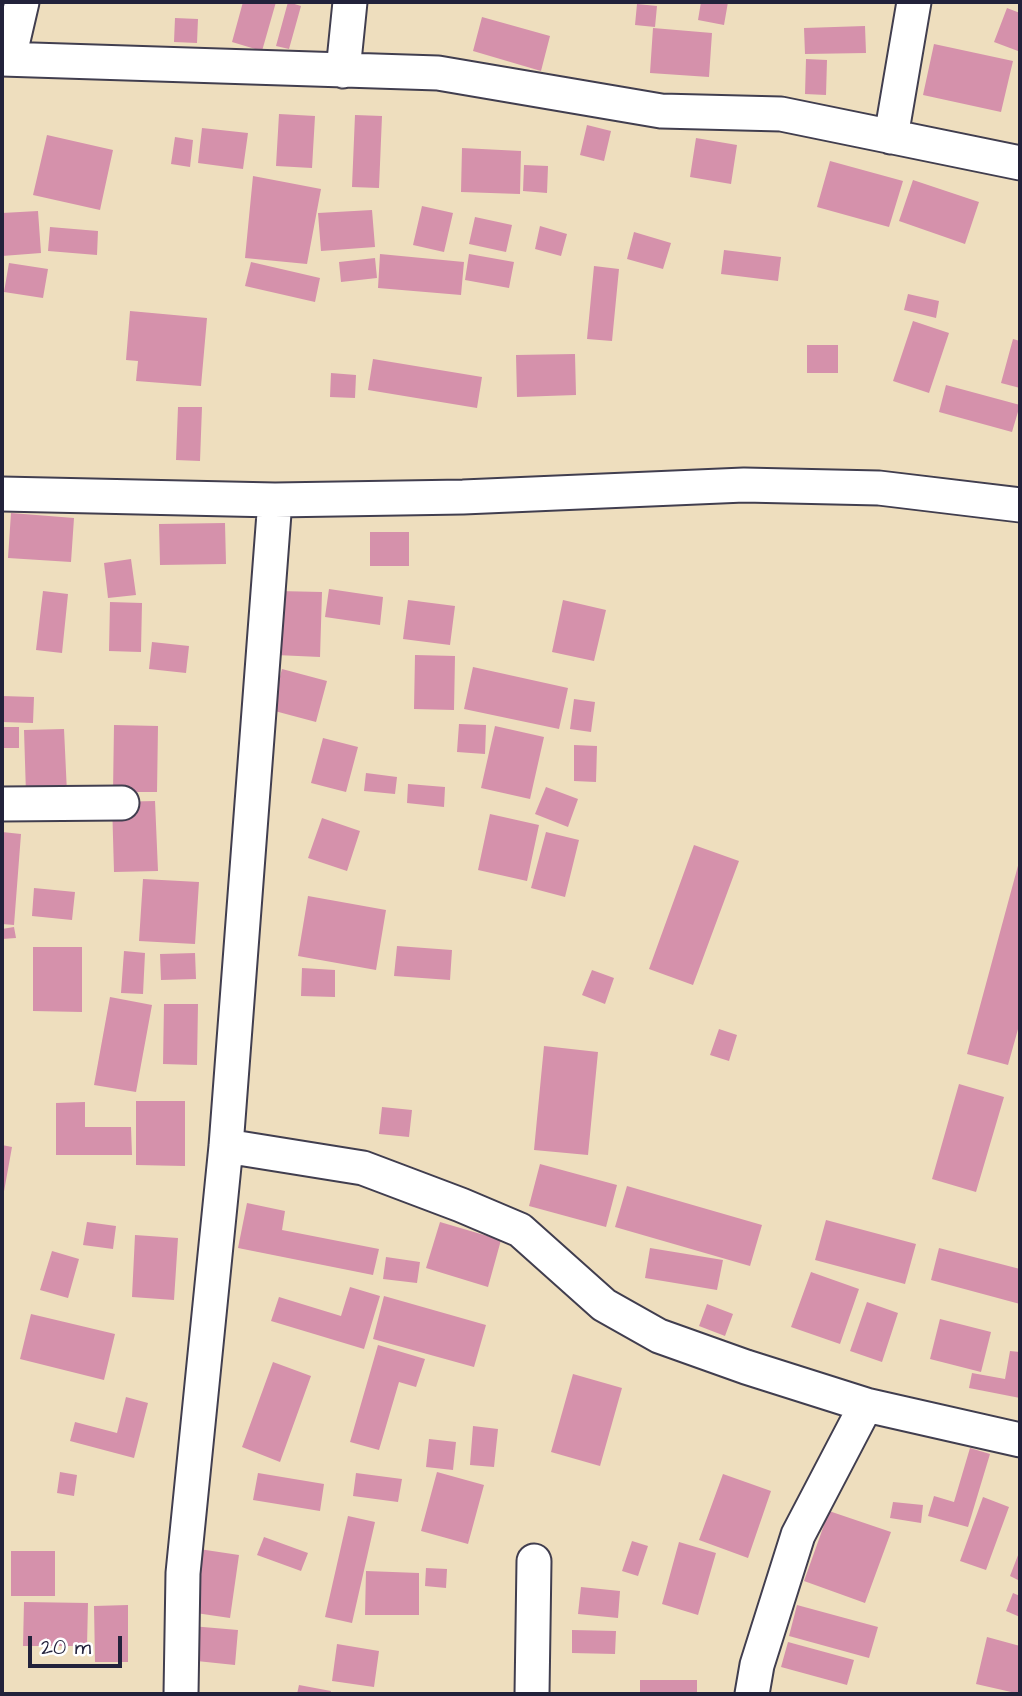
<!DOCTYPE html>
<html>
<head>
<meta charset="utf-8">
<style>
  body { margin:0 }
  #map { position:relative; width:1022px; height:1696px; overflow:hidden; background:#eedebe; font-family:"Architects Daughter",sans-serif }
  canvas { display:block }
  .frame { position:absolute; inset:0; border:4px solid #22223b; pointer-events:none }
  .scale { position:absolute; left:28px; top:1636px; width:94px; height:32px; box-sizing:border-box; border:4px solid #22223b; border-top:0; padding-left:9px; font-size:21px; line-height:24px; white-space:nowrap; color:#22223b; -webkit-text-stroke:5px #fff; paint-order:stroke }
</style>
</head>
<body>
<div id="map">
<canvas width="1022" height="1696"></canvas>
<div class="frame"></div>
<div class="scale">20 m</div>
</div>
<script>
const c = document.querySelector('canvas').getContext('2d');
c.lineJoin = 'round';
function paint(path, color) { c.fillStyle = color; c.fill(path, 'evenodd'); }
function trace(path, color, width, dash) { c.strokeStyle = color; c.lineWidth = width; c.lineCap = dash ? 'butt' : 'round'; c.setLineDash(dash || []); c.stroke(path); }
paint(new Path2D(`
  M243,2H276L262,51L232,42Z
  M288,2L301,6L289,49L276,46Z
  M701,2H728L724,25L698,20Z
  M637,4L657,6L655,27L635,25Z
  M1007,8L1020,13V45L1018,51L994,42Z
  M482,17L550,36L541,71L473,51Z
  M175,18L198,19L197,43L174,42Z
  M865,26L866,53L805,54L804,28Z
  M653,28L712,33L709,77L650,73Z
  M934,44L1013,61L1001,112L923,95Z
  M806,59L827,60L826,95L805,94Z
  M279,114L315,116L312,168L276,166Z
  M355,115L382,116L379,188L352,187Z
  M587,125L611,131L604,161L580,155Z
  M202,128L248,133L243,169L198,163Z
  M47,135L113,150L100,210L33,195Z
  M175,137L193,140L190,167L171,164Z
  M696,138L737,145L731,184L690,177Z
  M462,148L521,151L520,194L461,192Z
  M830,161L903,181L889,227L817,207Z
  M524,165L548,166L547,193L523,191Z
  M253,176L321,189L307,264L245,258Z
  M913,180L979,202L965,244L899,221Z
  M422,206L453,213L444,252L413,245Z
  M372,210L375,247L321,251L318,213Z
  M38,211L41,253L2,256V213Z
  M475,217L512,225L506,252L469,244Z
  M540,226L567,234L561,256L535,249Z
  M50,227L98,231L97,255L48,251Z
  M634,232L671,243L663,269L627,259Z
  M724,250L781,257L778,281L721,274Z
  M380,254L464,262L461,295L378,288Z
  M469,254L514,262L509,288L465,280Z
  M375,258L377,278L341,282L339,262Z
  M251,262L320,278L315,302L245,286Z
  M9,263L48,269L43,298L4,292Z
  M594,266L619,269L612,341L587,339Z
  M908,294L939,301L936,318L904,310Z
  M130,311L207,318L201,386L136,381L138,361L126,360Z
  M913,321L949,333L929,393L893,381Z
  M1013,339L1020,341V388L1001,383Z
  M807,345H838V373H807Z
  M575,354L576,395L517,397L516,355Z
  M373,359L482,377L477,408L368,390Z
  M331,373L356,375L355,398L330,397Z
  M946,385L1020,405L1012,432L939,412Z
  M178,407H202L200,461L176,460Z
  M11,513L74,518L71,562L8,558Z
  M225,523L226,564L160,565L159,524Z
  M370,532H409V566H370Z
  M131,559L136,595L108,598L104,563Z
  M329,589L383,597L380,625L325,617Z
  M43,591L68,594L62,653L36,650Z
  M278,591L322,592L320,657L276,655Z
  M408,600L455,606L450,645L403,639Z
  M563,600L606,610L594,661L552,652Z
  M110,602L142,603L141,652L109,651Z
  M152,642L189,646L186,673L149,669Z
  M415,655L455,656L454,710L414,709Z
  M473,667L568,688L559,729L464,709Z
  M282,669L327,681L316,722L271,710Z
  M2,696L34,697L33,723L2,722Z
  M574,699L595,702L591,732L570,729Z
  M459,724L486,725L485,754L457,752Z
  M114,725L158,726L157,792H113Z
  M495,726L544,737L530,799L481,788Z
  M2,727H19V748H2Z
  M64,729L67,793L26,794L24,730Z
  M323,738L358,747L346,792L311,783Z
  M574,745L597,746L596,782L574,781Z
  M366,773L397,777L395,794L364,791Z
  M408,784L445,787L444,807L407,803Z
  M546,787L578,799L568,827L535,814Z
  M155,801L158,871L114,872L112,802Z
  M490,814L539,825L527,881L478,870Z
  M322,818L360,831L347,871L308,858Z
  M2,832L21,834L14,925L2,924Z
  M546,832L579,840L565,897L531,888Z
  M694,845L739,861L693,985L649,969Z
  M1019,862L1020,1022L1008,1065L967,1054Z
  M143,879L199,882L195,944L139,941Z
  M34,888L75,892L72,920L32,916Z
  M308,896L386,910L376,970L298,956Z
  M14,927L16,938L2,939V929Z
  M397,946L452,950L450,980L394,976Z
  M33,947H82V1012L33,1011Z
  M124,951L145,953L143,994L121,993Z
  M195,953L196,979L161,980L160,954Z
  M302,968L335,970V997L301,996Z
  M592,970L614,978L605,1004L582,995Z
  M110,997L152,1005L136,1092L94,1085Z
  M164,1004H198L197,1065L163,1064Z
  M719,1029L737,1035L729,1061L710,1055Z
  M544,1046L598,1052L588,1155L534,1150Z
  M959,1084L1004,1097L976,1192L932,1179Z
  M136,1101H185V1166L136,1165Z
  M85,1102V1127H131L132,1155H56V1103Z
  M382,1107L412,1110L409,1137L379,1134Z
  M2,1145L12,1147L3,1197H2Z
  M540,1164L617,1185L606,1227L529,1206Z
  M627,1186L762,1225L750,1266L615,1227Z
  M247,1203L285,1211L282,1230L379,1249L373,1275L238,1248Z
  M826,1220L916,1244L905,1284L815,1260Z
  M87,1222L116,1226L113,1249L83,1245Z
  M440,1222L501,1240L488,1287L426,1268Z
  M135,1235L178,1238L174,1300L132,1297Z
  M650,1248L723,1260L717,1290L645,1278Z
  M939,1248L1020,1269V1304L931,1280Z
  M52,1251L79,1259L68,1298L40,1290Z
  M386,1257L420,1262L417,1283L383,1279Z
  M811,1272L859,1289L840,1344L791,1327Z
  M350,1287L380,1296L364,1349L271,1321L279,1297L341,1316Z
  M384,1296L486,1325L474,1367L373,1339Z
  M867,1302L898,1313L882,1362L850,1351Z
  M707,1304L733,1314L725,1336L699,1326Z
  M31,1314L115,1334L104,1380L20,1359Z
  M940,1319L991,1332L981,1372L930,1359Z
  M378,1345L425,1359L416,1387L399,1382L379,1450L350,1442Z
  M1010,1351L1020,1352V1398L969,1388L972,1373L1005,1379Z
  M273,1362L311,1376L280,1462L242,1447Z
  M573,1374L622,1388L600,1466L551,1452Z
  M126,1397L148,1403L134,1458L70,1441L75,1422L117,1433Z
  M473,1426L498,1429L494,1467L470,1465Z
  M429,1439L456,1442L453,1470L426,1467Z
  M970,1448L990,1454L968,1527L928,1516L934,1496L954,1502Z
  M60,1472L77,1475L74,1496L57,1493Z
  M437,1472L484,1485L468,1544L421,1531Z
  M258,1473L324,1484L320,1511L253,1500Z
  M356,1473L402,1479L398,1502L353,1496Z
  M723,1474L771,1491L748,1558L699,1540Z
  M983,1497L1009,1507L986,1570L960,1561Z
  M893,1502L923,1505L921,1523L890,1518Z
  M829,1511L891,1532L865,1603L804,1581Z
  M348,1516L375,1522L352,1623L325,1617Z
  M264,1537L308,1553L301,1571L257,1555Z
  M632,1541L648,1546L638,1576L622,1571Z
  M679,1542L716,1553L698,1615L662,1604Z
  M199,1549L239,1555L230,1618L189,1612Z
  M1020,1550V1581L1010,1576Z
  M11,1551H55V1596H11Z
  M426,1568L447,1569L446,1588L425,1586Z
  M366,1571L419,1573V1615H365Z
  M581,1587L620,1591L618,1618L578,1614Z
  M1013,1593L1020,1596V1617L1006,1611Z
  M24,1602L88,1603L87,1646H23Z
  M128,1605V1662H95L94,1606Z
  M797,1605L878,1627L869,1658L789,1636Z
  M191,1626L238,1630L235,1665L187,1660Z
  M572,1630L616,1631L615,1654L572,1653Z
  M987,1637L1020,1646V1694L976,1684Z
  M788,1642L854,1660L847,1685L781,1667Z
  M337,1644L379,1651L374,1687L332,1681Z
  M640,1680H697V1694H640Z
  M299,1685L331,1691L330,1694H297Z`), '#d591ab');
const street = new Path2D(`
  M9,58L22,2
  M2,59L438,73L661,111L781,114L1020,163
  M343,71L350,2
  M891,137L914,2
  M2,494L275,500L463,497L744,485L879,488L1020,505
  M2,804L122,803
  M226,1146L363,1168L461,1205L520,1230L604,1305L659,1336L746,1367L866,1405
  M181,1694L183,1573L226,1146L275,500
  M532,1694L534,1561
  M752,1694L757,1665L798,1535L866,1405L1020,1440`);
trace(street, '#413e4f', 37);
trace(street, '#fff', 33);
</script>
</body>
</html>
